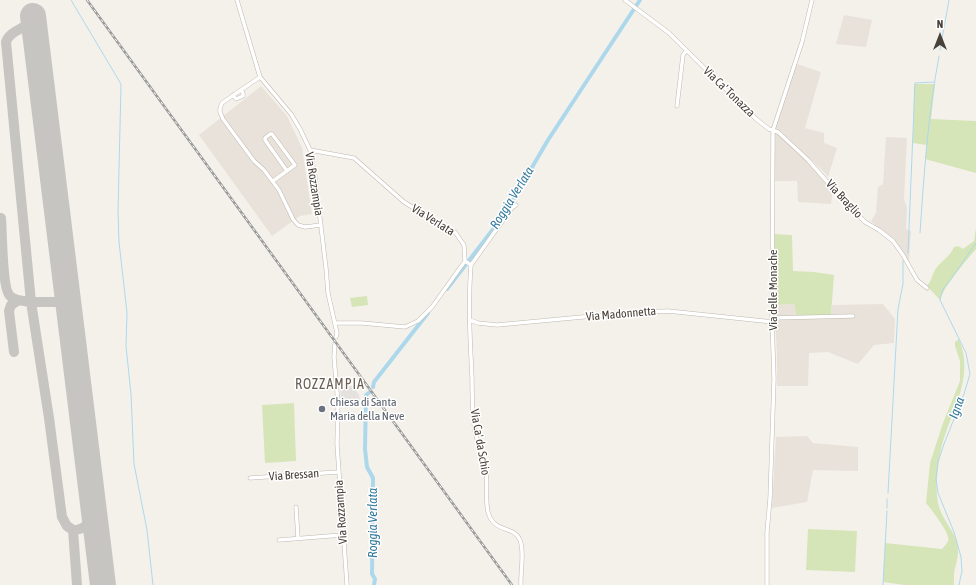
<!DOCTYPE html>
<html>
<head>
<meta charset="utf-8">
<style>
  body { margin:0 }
  #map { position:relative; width:976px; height:585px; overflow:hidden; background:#f4f1eb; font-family:"Asap Condensed",sans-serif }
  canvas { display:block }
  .north { position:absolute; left:920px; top:16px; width:40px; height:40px; -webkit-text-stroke:3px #fff; paint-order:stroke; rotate:0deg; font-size:11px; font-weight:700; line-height:16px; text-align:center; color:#484139 }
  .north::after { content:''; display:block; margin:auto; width:14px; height:18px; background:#484139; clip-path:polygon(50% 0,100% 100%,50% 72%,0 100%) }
</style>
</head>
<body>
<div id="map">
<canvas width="976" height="585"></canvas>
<div class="north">N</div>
</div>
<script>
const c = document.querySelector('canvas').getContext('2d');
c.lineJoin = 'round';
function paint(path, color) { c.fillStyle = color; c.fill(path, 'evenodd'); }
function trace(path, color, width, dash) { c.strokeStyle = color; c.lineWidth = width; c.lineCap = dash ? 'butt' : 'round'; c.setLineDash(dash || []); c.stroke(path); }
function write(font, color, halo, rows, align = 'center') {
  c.font = font + ' "Asap Condensed",sans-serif'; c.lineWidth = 3; c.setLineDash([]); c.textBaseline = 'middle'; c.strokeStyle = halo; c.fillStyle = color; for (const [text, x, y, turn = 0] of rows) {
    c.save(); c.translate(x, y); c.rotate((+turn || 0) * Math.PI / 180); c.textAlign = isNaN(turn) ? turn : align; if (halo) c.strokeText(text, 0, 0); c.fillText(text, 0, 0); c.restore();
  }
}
paint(new Path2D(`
  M844,15L872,20L866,47L836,44Z
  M794,63L821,72L805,128L824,133V143L837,148L828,177L822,170L781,131L774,130Z
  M261,86L287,116L302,148L312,214L300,216L272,236L199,135Z
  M773,133L779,134L820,172L833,190L831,204L798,202L797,181H774Z
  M886,137L907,138L904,199L907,208L906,229L911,231L909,262L897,244L871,221L876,213L878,187L883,184Z
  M794,304L796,315H831L832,305L883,304L895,319L894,343L874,345L858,364L828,352L809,353L808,386H777V353L774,305Z
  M807,436L813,443L858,447V471L813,470L807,502L772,508L776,437Z`), '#e8e2da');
paint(new Path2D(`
  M914,84H935L931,119L976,121V173L925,159L927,145L913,143Z
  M976,228V249C968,258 942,289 940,300L927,286C933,279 932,272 938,266C944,259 950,256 954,247L958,246L963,249L974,241Z
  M774,234L792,235L793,271L814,272L834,275L831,315H796L794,304L774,305Z
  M367,296L368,305L352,307L350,298Z
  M959,339C976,381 948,413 940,454C937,474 933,497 943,516C947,525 955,533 957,543C960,554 956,563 954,573C954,577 954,581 954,585H905L883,582L885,543L942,549C944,546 947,544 948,541C952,535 930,508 926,503L930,463L943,423L960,381V361L955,346V342Z
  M294,403L296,461L265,463L262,405Z
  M808,529L857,531L855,572L806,570Z`), '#d5e5b7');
paint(new Path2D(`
  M340,384L348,385L354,388L359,395L360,401H341Z`), '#e4e1df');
trace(new Path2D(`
  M71,0L121,84L118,212L119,242L127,313L126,346L131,394L134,464L147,530L153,585
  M940,50L949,0
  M920,233C924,174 928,115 939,56
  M908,253L915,83L934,82
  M888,493L898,309L903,284V261
  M887,499V508
  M883,585L887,511
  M959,585L962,571L961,557L954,532L938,493L936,479L938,462L944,444L964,394L970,374L966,353L940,300L943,289L951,279L976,243`), '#add8ec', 1);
trace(new Path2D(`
  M447,289L504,215L548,140L640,0
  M373,387L374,382L428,313
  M370,392L366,395L365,449L367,467L373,478L372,574L375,579L374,585`), '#add8ec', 4);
trace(new Path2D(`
  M34,28L27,25C19,30 9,33 6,42L31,302H60L69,311
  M1,218C2,230 2,289 10,296C15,301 24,301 31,302L49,418L62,517L67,526L73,530L77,585
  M60,302L64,297L66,290
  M14,352L9,311L11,305L19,300
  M73,530C84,530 89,524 94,514`), '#c6c5c2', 10);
trace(new Path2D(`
  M33,16L103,585`), '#c6c5c2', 26);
const minor = new Path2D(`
  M237,0L260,77L291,114L300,129L310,150L315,177L326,268L328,293L337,333L336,337
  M625,0L669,33L756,119L769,129L778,132L792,145L808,160L838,194L865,222L879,230L893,241L903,255L917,280L927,288
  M260,77L222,103L220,108V112L223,119L254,161L264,170L279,190L293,219L298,225L305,227L321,225
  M233,95L236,99L243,96V93L241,90
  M677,106L683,55L686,51
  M310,150L354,158L404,202L446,228L455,232L464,245L465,261L432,307L418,321L405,327L362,323H335
  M273,181L295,165L272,134H270L265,138V140L287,171
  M465,261L471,265C468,302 470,340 472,377C472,395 472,414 475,431C478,445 484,458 486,473C488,485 485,499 488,512C494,534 514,525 520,540C525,552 520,572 521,585
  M471,265L511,209L516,205
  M772,318L853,316
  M470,320L478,323L497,325L636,312L668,311L773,322
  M335,344L334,357L338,404L337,444L347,585
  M250,478L338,472
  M296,507L298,538
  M279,540L342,535
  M767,585V532L770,499L774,379L772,318L773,130L802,42L812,0`);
trace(minor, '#bfb8ae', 4.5);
trace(minor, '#fff', 3.5);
const rail = new Path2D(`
  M87,0L512,585`);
trace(rail, '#999', 2.5);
trace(rail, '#fff', 1, [3]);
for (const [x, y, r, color] of [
  [322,409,4,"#6b7280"]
]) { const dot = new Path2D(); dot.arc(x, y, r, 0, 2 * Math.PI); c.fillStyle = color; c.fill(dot); trace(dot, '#fff', 1.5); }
write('12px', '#484139', '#fff', [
  ["Via Ca' Tonazza",729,92,44],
  ["Via Rozzampia",314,184,81],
  ["Via Braglio",844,199,47],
  ["Via Verlata",433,220,32],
  ["Via delle Monache",773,290,-90],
  ["Via Madonnetta",621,314,-5],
  ["Via Ca' da Schio",480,442,80],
  ["Via Bressan",294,475,-4],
  ["Via Rozzampia",341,512,-94]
]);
write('12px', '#5b616d', '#fff', [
  ["Chiesa di Santa",330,402],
  ["Maria della Neve",330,416]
], 'left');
write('italic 13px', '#357b9e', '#fff', [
  ["Roggia Verlata",512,198,-58],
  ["Igna",957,408,-70],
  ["Roggia Verlata",373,523,-90]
]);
c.letterSpacing = '1px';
write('14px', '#6a5e51', '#fff', [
  ["ROZZAMPIA",330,385]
]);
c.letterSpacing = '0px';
</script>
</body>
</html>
